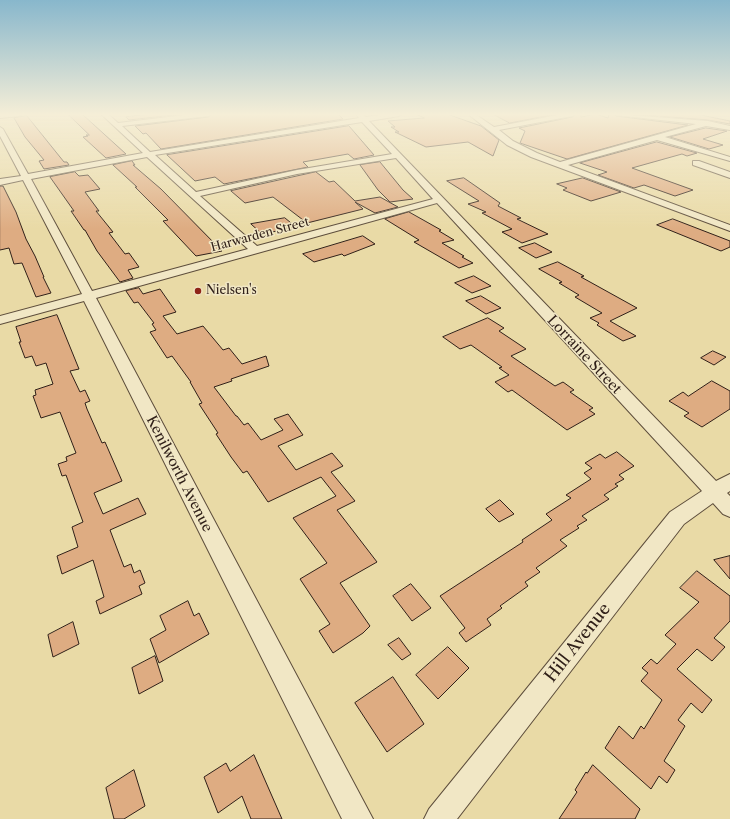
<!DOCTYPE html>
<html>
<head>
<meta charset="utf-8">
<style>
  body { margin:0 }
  canvas { display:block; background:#e9daa6 }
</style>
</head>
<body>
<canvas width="730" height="819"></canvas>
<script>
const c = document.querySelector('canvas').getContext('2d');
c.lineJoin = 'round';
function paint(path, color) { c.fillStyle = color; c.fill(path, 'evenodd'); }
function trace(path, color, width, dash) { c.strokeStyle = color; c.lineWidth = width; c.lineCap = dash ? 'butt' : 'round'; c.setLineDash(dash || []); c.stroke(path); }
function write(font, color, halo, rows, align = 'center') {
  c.font = font + ' "Libre Caslon Text",serif'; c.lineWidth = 3; c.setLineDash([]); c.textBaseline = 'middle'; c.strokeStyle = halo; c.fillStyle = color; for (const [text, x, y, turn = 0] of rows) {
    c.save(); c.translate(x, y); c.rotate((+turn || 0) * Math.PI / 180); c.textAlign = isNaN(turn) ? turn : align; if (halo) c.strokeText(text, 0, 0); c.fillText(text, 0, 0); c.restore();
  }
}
const building = new Path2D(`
  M68,114H82L126,154L106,158L83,137L88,136L86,135H89Z
  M150,114H182L129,120L126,117Z
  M212,114H338L343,119L161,149L146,133L143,134L135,126L208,117Z
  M416,114H447L481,126L499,140L493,156L468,142L426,147L395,132H399L391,127H395L388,121L424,118Z
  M493,114H556L510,123Z
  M576,114H581V117L596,114L608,118L609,114H614L616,116L688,125L567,159L520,143L525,131L519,128L572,117Z
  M633,114H696L730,121V124L708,120Z
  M27,116L64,162H67L69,165L44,169L39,161L44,160L25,137L14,118Z
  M349,126L374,155L354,159L348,154L303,162L308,167L224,184L215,177L195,181L167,155Z
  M706,128L727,131L703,139L723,145L709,149L670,137Z
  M657,142L697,153L687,156L682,154L632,168L693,190L675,196L644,185L634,188L598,175L607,172L580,163Z
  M132,161L135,165H133L161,189L222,251L196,256L163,221L168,220L135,187H137L113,165Z
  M380,162L403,190L413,199L390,202L378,190L360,165Z
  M75,172L79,176L88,175L100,189L85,192L99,211H96L113,232L109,233L125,254L129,253L139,267L128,270L133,278L120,282L97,251L85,230H84L71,211H74L50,177Z
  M316,172L329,182L334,181L355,201L380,197L398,207L375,213L355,202L363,209L307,223L273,197L245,203L231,191Z
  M464,178L500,203L498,206L521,218L517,219L548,234L522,243L502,232L512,229L482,213L486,212L468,204L479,201L447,181Z
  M583,178L621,192L591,201L563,190L567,188L557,184Z
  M0,186H3L16,212L26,239L35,256L44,277H43L51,293L36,297L22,263L14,264L9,248L0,250Z
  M409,212L441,230L439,231L454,240L442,243L464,256L462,257L473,263L459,268L414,242L419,240L385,219Z
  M285,218L296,227L262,234L251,224Z
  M673,219L730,241V247L721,251L657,225Z
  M363,236L375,244L344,256L342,254L314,262L303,254Z
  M535,243L552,252L536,258L519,248Z
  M558,262L584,276L581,277L637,308L610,321L636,336L623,341L597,325L599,323L590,318L602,313L575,297L579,295L559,283L562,282L539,269Z
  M474,276L491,286L472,293L455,283Z
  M139,288L143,294L160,289L176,312L163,316L177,334L203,326L223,350L229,348L242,364L266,356L269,366L231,379L232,381L214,387L236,416H237L244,425L248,423L261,440L283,430L274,419L288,414L303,435L278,446L296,470L332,453L343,466L331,472L355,501L337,510L377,562L340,583L370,626L363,633L333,653L319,631L330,624L300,579L327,563L293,518L336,496L321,477L268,502L247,471L243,473L231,457L216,434L218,433L199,404L202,403L190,382H191L172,356L167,358L150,332L156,330L152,324L154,323L138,302L134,303L126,291Z
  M481,296L501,308L486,314L466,301Z
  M57,315L79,369L70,371L80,392L85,390L90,401L85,403L87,409L102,443L105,442L122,481L94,493L103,514L138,498L146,514L110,530L124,567L131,564L134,573L140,570L145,583L139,586L142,594L100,614L96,601L104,597L93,560L62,574L57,556L78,547L72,527L83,522L66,475L62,476L58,464L67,461L66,457L76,453L60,412L41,418L33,396L36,395L35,390L53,384L46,363L36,366L32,356L25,358L19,342H21L16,327Z
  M488,318L504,328L499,331L526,349L511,356L555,386L563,382L574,390L570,392L593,408L589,410L595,414L567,430L512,390L508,392L495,382L509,375L499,368L502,367L471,345L460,349L443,337Z
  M713,351L726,357L714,365L701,358Z
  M712,381L730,391V409L702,427L684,416L689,413L669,401L683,392L688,396Z
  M617,452L634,466L619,475L624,479L615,484L618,486L604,495L609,499L582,516L587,520L577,526L579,528L560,540L567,546L536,568L540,572L525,582L528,586L500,606L502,608L487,619L491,625L466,642L459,633L465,628L440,596L523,542L522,540L552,520L546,514L571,498L566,495L591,479L584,473L592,468L585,463L600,454L605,458Z
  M500,500L514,514L499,522L486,509Z
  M730,556V579L714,560Z
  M697,571L730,596V621L714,638L725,647L712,661L697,649L677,669L712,700L702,713L691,703L678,720L685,726L664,761L675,770L667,783L659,776L651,789L605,748L619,726L633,739L641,726L644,729L662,700L641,681L648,673L642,668L651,659L657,664L676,644L665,635L699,602L680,588Z
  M411,584L431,608L412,621L393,596Z
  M188,601L194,616L199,613L209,634L159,663L150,639L166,630L160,616Z
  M73,622L79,644L53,657L48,635Z
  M399,638L411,654L402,660L388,645Z
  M448,647L469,668L438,699L416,675Z
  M155,656L163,681L139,694L132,668Z
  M393,677L424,724L387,752L355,703Z
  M254,755L282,819H251L242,796L218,813L204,777L226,763L230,771Z
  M593,765L640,809L635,819H559L577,792L575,790L586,772L587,773Z
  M134,770L145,806L124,819H114L106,788Z`);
paint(building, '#deac82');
trace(building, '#302019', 1);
const minor = new Path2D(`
  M0,114H22L19,116L0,118Z
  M101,114H108L118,123L193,114H211L208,116L122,126L150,152L359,118L356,114H362L366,117L387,114H402L399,116L369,121L716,481L730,474V491L727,493L730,496V517L723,514L713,503L684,524L457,819H424L429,809L670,512L702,491L437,203L96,298L373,819H342L84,301L0,324V316L82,294L23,180L0,185V179L21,176L0,136V127L3,129L28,174L143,153ZM362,122L392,154L297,170L196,192L155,155ZM147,157L248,249L92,291L31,179ZM396,158L433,199L257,246L200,196L297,174Z
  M468,114H475L494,127L563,114H575L572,116L499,130L513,141L537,153L560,162L696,124L616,115L615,114L708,121L730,126V130L706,126L665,137L730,157V161L657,140L568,165L730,225V231L531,157L507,145Z
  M693,161H699L730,172V178L693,165Z`);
trace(minor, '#5e4e3c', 2);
paint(minor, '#f1e7c5');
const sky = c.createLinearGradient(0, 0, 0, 229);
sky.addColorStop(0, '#88b7cc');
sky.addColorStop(0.5, '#f5eed7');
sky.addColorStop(1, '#f5eed700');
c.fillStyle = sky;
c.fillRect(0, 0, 730, 229);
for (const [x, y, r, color] of [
  [198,291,4,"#8f2418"]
]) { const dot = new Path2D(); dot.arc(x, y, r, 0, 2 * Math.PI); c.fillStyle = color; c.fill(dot); trace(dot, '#f1e7c5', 1.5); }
write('12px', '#302019', '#f1e7c5', [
  ["Harwarden Street",260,235,-15]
]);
write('12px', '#302019', '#f1e7c5', [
  ["Nielsen's",206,291]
], 'left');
write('14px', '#302019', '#f1e7c5', [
  ["Lorraine Street",584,355,47],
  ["Kenilworth Avenue",179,474,63]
]);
write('17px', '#302019', '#f1e7c5', [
  ["Hill Avenue",578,643,-52]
]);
</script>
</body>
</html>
